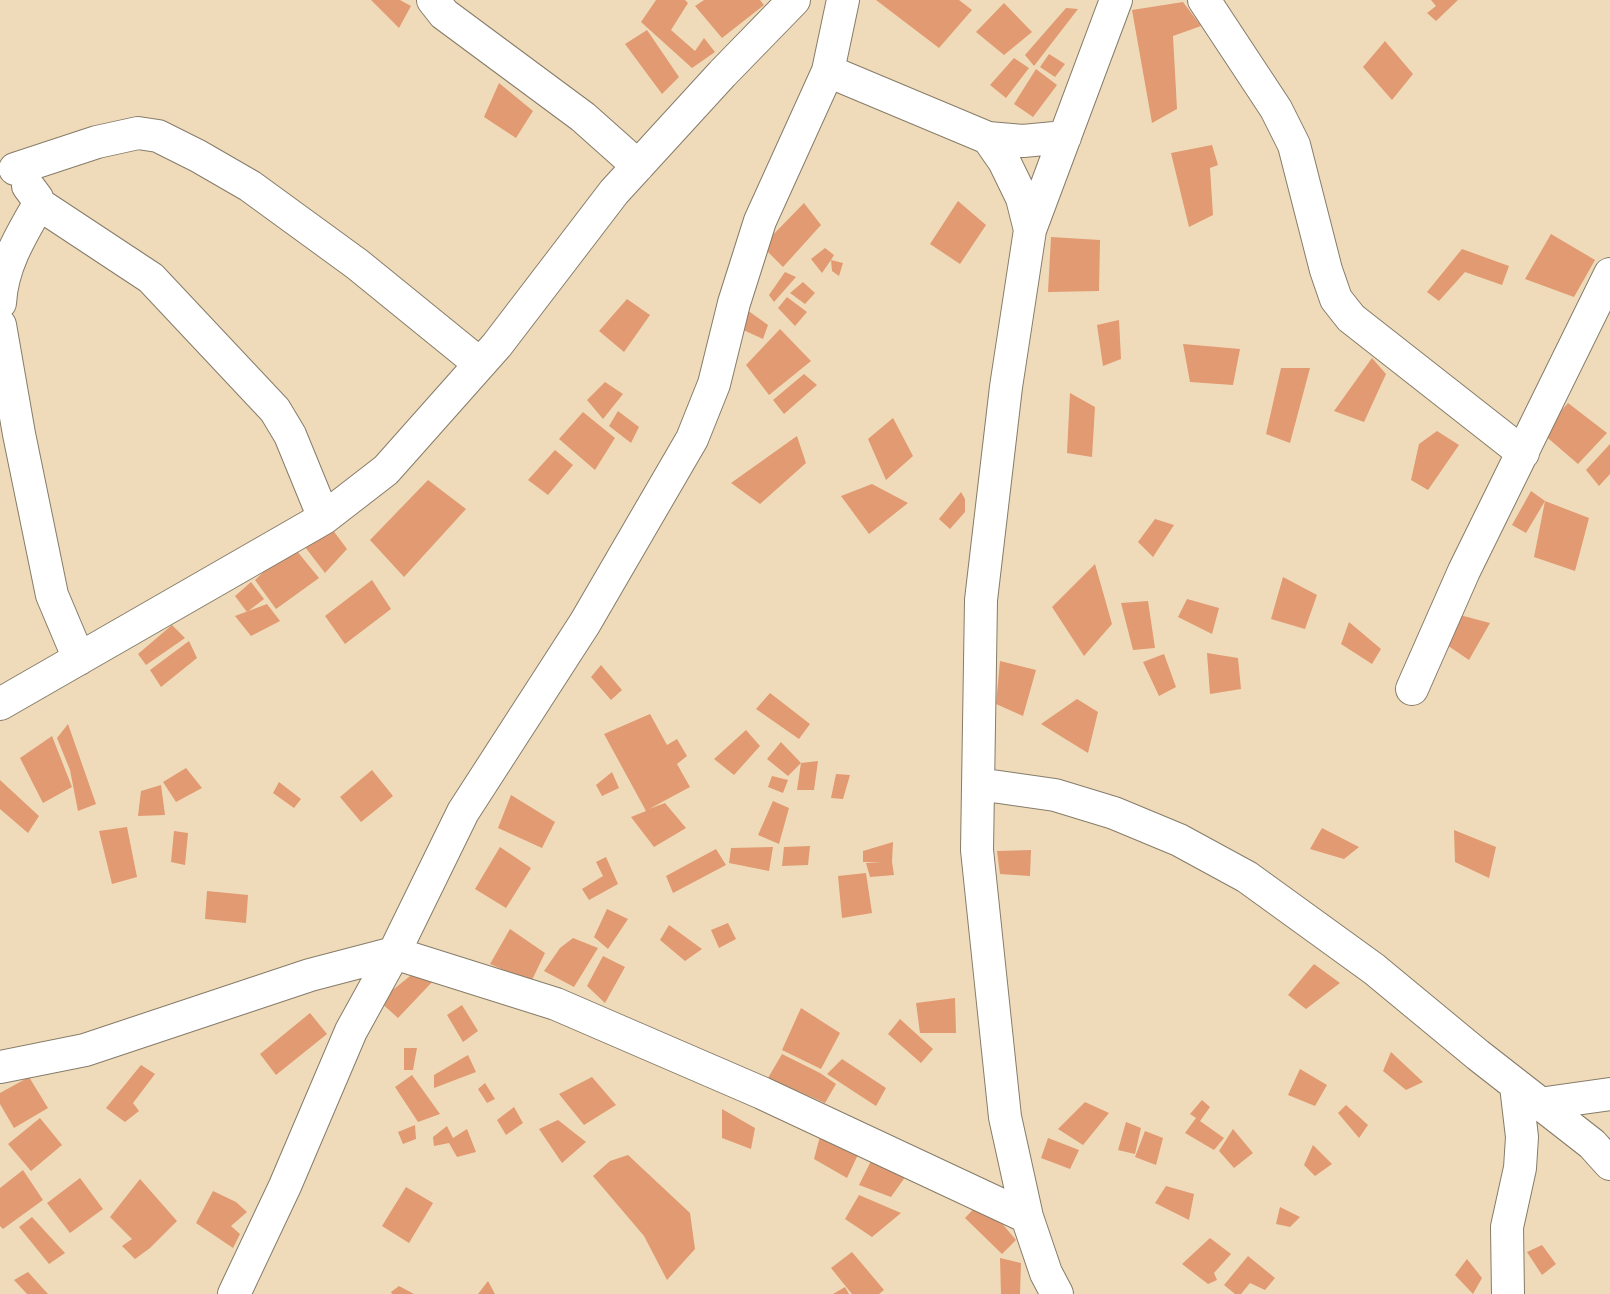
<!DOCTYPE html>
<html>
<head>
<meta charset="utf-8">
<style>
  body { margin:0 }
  canvas { display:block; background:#efdbb9 }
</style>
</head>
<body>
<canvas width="1610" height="1294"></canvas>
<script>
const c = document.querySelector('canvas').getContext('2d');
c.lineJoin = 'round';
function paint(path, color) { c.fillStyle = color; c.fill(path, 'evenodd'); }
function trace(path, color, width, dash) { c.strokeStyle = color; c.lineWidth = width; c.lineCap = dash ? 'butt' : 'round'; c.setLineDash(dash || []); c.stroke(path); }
paint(new Path2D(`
  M371,0H400L411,6L399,28Z
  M656,0H685L688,3L671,30L695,51L704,38L715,52L692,68L641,22Z
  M704,0H760L764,5L722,38L695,6Z
  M876,0H959L972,10L939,48Z
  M1431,0H1458L1436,21L1427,13L1436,6Z
  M1183,2L1201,26L1173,36L1177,109L1152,123L1132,10Z
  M1004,3L1032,32L1004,55L976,32Z
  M1066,8L1078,9L1034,66L1025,55Z
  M647,30L679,77L662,94L625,44Z
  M1385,41L1413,74L1392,100L1363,67Z
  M1049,54L1065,64L1055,77L1040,67Z
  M1014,58L1029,68L1006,98L990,85Z
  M1036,69L1057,85L1033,117L1014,104Z
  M499,83L533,111L516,138L484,117Z
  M1212,145L1218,165L1210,168L1213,215L1189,227L1171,153Z
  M958,201L986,225L960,264L930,244Z
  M804,203L821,225L783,267L762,246Z
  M1551,234L1595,260L1574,297L1525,279Z
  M1051,237L1100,240L1099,291L1048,292Z
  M825,248L834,255L831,260L843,263L839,276L832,271L831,260L822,273L811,259Z
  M1462,249L1509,266L1502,285L1465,272L1439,301L1427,292Z
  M785,272L796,277L774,302L769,295Z
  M803,282L815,293L805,304L790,293Z
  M787,297L807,312L795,326L778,308Z
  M627,299L650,315L624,352L599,331Z
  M743,307L768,325L763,339L741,329Z
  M1119,320L1121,359L1103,366L1097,325Z
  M780,329L811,361L769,395L746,365Z
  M1183,344L1240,349L1233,385L1190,382Z
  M1372,358L1386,374L1364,422L1334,411Z
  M1281,368H1310L1290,443L1266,434Z
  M804,374L817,385L784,414L773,400Z
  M605,382L623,394L603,419L587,400Z
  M1070,393L1095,407L1092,457L1067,453Z
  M1568,403L1607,433L1578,464L1542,433Z
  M618,411L639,427L631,443L609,426Z
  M583,412L615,438L595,470L559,439Z
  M893,418L913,456L886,480L868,439Z
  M1437,431L1459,445L1428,490L1411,480L1419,444Z
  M797,436L806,463L760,504L731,483Z
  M1610,444V474L1599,486L1586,470Z
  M555,450L573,465L548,495L528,480Z
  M428,480L466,509L404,577L370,540Z
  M872,484L908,503L869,534L841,496Z
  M1531,491L1545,501L1589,518L1575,571L1534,557L1545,501L1526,533L1512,525Z
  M961,492L965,499V512L950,529L939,519Z
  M1155,519L1174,525L1153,557L1138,542Z
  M332,529L347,549L325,573L305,547Z
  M292,545L319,578L276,609L255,580Z
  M1095,564L1112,624L1084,656L1052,607Z
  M1283,577L1317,595L1305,629L1271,619Z
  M372,580L391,609L345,644L325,616Z
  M251,582L264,599L247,612L235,596Z
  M1187,599L1219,608L1212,634L1178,617Z
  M1148,601L1155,648L1133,650L1121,603Z
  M267,604L280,621L251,636L235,616Z
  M1456,614L1490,623L1469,660L1441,641Z
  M1349,622L1381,649L1372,664L1341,644Z
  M172,625L185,638L146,665L138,654Z
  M189,641L197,658L161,687L150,670Z
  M1207,653L1238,658L1241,689L1210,694Z
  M1164,654L1176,687L1159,696L1143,662Z
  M1000,661L1036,670L1023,716L996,704Z
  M601,665L622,690L611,700L591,677Z
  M770,693L810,724L799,739L756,709Z
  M1077,699L1098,712L1088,753L1041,724Z
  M650,714L667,745L677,739L687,756L677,764L690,787L649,809L665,803L686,828L654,847L631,817L646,811L604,734Z
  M68,724L96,804L78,811L70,770L57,738Z
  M746,730L760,746L734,775L714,759Z
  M52,736L72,787L43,803L20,758Z
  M781,742L801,763L788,776L767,759Z
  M818,761L814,790H797L801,763Z
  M186,768L202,788L176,802L163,782Z
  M372,770L393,796L361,822L340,797Z
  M612,772L619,788L602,796L596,785Z
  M836,774L850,775L843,799L831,798Z
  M772,776L788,780L783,793L768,787Z
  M0,780L39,816L28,833L0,809Z
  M279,782L301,799L294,808L273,793Z
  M161,785L165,815L138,816L141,791Z
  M511,795L555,822L542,848L498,828Z
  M773,801L789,808L779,844L758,835Z
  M127,827L137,877L112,884L99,831Z
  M1322,828L1359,847L1344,859L1310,849Z
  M1454,830L1496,847L1489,878L1455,862Z
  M174,831L188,833L185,865L171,862Z
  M893,842L892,862L894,875L870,877L866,863L882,862H863V851Z
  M810,846L808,865L782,866L784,847Z
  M500,847L531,868L506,908L475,889Z
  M773,847L769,871L729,863L731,848Z
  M716,849L726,865L673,893L666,876Z
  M1031,850L1030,876L1000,874L997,851Z
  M606,857L618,884L589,900L582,889L603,876L596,862Z
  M866,873L872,913L842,918L838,876Z
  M207,891L248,895L246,923L205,919Z
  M607,909L628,919L608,949L594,937Z
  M728,923L736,939L719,948L711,930Z
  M669,925L702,949L685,961L660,940Z
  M510,929L545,953L531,982L490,964Z
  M573,938L598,948L574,987L544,971L560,948Z
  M603,956L625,967L605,1003L587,986Z
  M1314,964L1340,983L1306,1009L1288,995Z
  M420,968L435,979L398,1018L379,1001Z
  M955,998L956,1033H920L916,1003Z
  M462,1005L478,1031L463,1042L447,1015Z
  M801,1008L840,1033L821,1069L782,1050Z
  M310,1013L327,1034L276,1075L260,1054Z
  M900,1019L933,1049L921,1063L888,1034Z
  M404,1048H417L413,1070H404Z
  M1391,1052L1423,1082L1406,1090L1383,1071Z
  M782,1054L820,1073L836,1084L825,1103L768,1078Z
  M468,1055L476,1072L434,1088V1075Z
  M842,1059L886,1088L876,1106L827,1074Z
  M141,1065L155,1074L133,1103L139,1111L125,1122L106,1108Z
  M1300,1069L1327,1085L1315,1106L1288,1095Z
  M412,1075L440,1114L418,1122L395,1087Z
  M29,1077L48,1108L14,1128L0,1104V1093Z
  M592,1077L616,1105L584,1125L559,1094Z
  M485,1083L495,1099L487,1103L478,1089Z
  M1202,1100L1210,1107L1200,1121L1224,1138L1214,1150L1185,1133L1196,1118L1190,1114Z
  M1085,1102L1109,1113L1083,1145L1058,1129Z
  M1346,1105L1368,1125L1359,1138L1338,1113Z
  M514,1107L523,1123L506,1135L497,1120Z
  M722,1109L755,1128L751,1149L722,1138Z
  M40,1118L62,1145L31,1171L8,1144Z
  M558,1120L586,1142L562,1163L539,1129Z
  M1126,1122L1141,1128L1135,1154L1118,1150Z
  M415,1125L416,1139L403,1144L398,1132Z
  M823,1125L863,1144L847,1178L814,1159Z
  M447,1126L453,1138L467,1129L476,1152L457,1157L449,1143L434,1146L433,1137Z
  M1233,1129L1253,1153L1234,1168L1219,1151Z
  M1145,1131L1163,1138L1156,1165L1135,1157Z
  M1048,1138L1079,1150L1070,1169L1041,1158Z
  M1313,1145L1332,1164L1315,1176L1304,1165Z
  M875,1153L908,1173L891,1197L859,1185Z
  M628,1155L690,1213L695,1249L667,1280L644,1236L593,1176L610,1161Z
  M23,1170L43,1200L3,1229L0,1226V1188Z
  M80,1178L103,1209L70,1233L47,1203Z
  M140,1179L177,1221L150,1248L135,1259L122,1246L132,1239L110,1217Z
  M1166,1186L1194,1194L1189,1220L1155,1203Z
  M406,1187L433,1203L409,1243L382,1226Z
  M213,1191L236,1202L247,1212L231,1226L240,1234L233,1248L196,1223Z
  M859,1195L901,1213L872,1237L845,1219Z
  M982,1200L1016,1240L1002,1254L965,1218Z
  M1280,1207L1300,1217L1290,1227L1276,1224Z
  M32,1217L65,1253L49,1264L19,1227Z
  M1210,1238L1231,1254L1214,1273L1217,1280L1208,1284L1182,1264Z
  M1542,1245L1556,1264L1542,1275L1527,1252Z
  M852,1252L884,1290L879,1294H852L831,1268Z
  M1248,1256L1275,1278L1265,1290L1250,1283L1241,1294H1235L1224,1285Z
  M1000,1258L1021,1263L1020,1294H1001Z
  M1467,1259L1482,1278L1473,1294L1455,1275Z
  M28,1272L48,1294H27L14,1280Z
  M488,1281L495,1294H478Z
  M399,1286L414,1294H392L391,1292Z
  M845,1287L849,1294H833Z`), '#e19a71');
const minor = new Path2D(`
  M433,0L444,14L583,117L638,166
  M1204,0L1276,109L1294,145L1326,270L1336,299L1351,318L1523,453
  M828,71L988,138L1004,161L1022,198L1030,230
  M988,138L1023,141L1065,137
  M15,169L97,142L138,133L158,136L198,156L250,186L357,264L480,364
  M39,204L151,278L275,410L290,435L324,518
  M0,303C2,266 21,235 39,204L37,198L28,186
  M0,325L19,434L52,595L79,659
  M1412,689L1464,571L1610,274
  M0,704L324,518L386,470L497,345L614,192L722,74L794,0
  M978,784L1055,795L1114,813L1179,840L1247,877L1374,969L1478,1055L1592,1144L1610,1164
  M0,1067L85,1050L310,975L394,953L463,812L585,623L692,439L714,384L734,303L760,221L828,71L843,0
  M1539,1104L1610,1094
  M234,1294L285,1186L351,1031L394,953L556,1004L762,1093L1027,1217
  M1057,1294L1046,1273L1027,1217L1005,1117L977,850L981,600L1006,387L1030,230L1116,0
  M1508,1294L1507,1227L1520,1168L1522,1137L1516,1086`);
trace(minor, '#867c6a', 34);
trace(minor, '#fff', 32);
</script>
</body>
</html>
